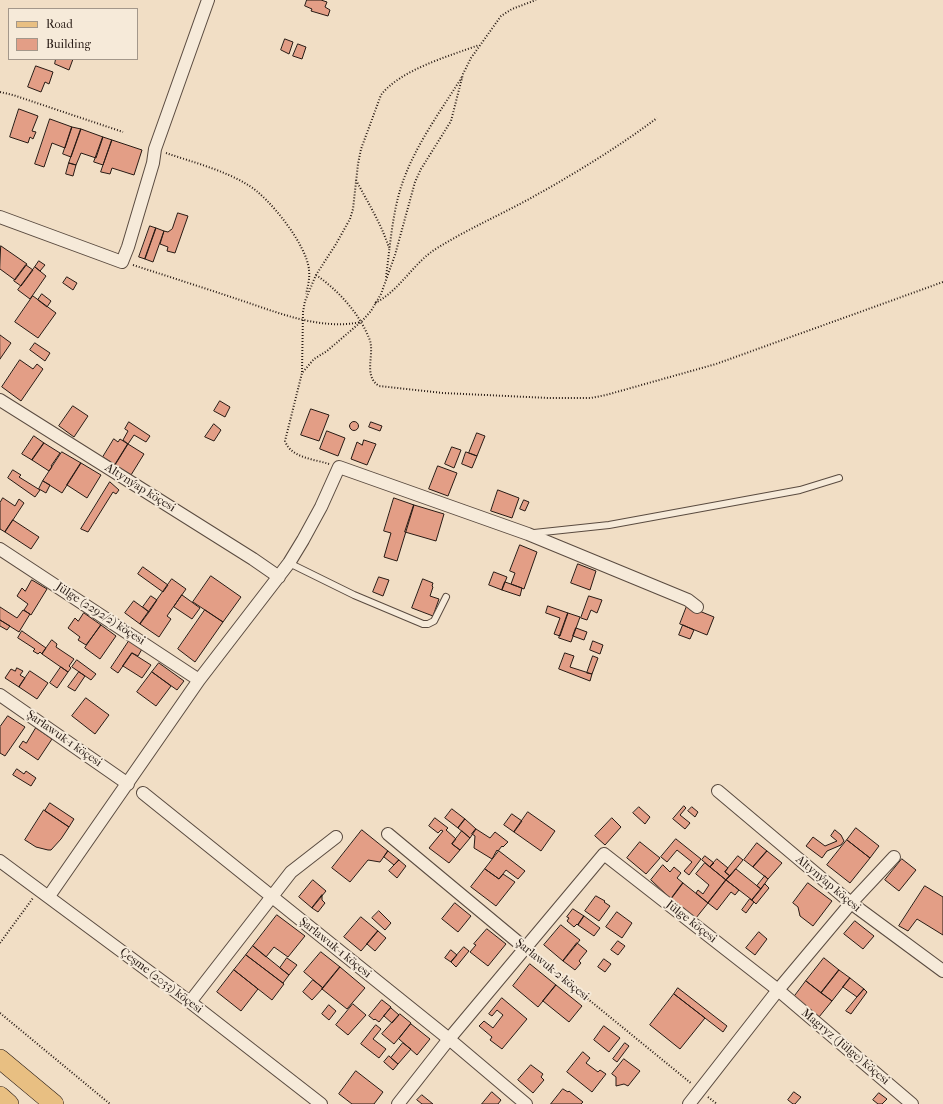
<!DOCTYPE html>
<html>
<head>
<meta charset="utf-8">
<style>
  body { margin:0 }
  #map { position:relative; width:943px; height:1104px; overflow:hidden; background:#f1dec5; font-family:"IM FELL French Canon",serif }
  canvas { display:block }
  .legend { position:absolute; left:8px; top:8px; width:130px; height:52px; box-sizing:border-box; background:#f6ead9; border:1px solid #a3978a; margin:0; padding:5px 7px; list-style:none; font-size:12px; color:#271a14 }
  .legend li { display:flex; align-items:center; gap:8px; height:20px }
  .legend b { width:20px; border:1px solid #a3978a }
</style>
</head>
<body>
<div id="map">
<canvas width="943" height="1104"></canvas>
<ul class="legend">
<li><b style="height:5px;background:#e8bf82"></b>Road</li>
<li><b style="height:11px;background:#e39e86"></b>Building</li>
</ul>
</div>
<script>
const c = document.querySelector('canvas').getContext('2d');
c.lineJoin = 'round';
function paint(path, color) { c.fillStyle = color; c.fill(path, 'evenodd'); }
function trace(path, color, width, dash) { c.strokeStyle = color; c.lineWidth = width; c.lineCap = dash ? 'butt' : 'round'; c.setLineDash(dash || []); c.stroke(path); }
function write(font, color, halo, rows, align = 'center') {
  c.font = font + ' "IM FELL French Canon",serif'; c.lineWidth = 4; c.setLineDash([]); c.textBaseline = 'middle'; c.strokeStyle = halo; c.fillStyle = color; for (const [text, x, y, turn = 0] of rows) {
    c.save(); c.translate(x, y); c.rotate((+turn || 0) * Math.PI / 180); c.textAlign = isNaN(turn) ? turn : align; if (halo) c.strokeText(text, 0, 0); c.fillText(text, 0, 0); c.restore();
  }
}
const building = new Path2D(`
  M307,0H321L327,2L325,7L330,10L328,16L311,11L312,9L305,6Z
  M285,39L293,42L289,54L281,50Z
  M298,44L306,47L302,59L293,56Z
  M56,59H73L69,70L55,64Z
  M36,66L53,72L49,84L45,82L41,92L28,87Z
  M19,109L38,116L32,131L36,132L33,139L30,137L28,143L10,137Z
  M50,119L72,127L65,148L52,143L44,167L35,164Z
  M72,127L81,129L71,157L63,154Z
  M81,129L103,137L96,158L81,153L76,165L69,163Z
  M103,137L112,140L103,165L94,162Z
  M112,140L142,150L134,175L112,168L110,174L101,172Z
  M69,163L76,165L73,176L66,174Z
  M178,213L188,216L175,253L167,251L168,247L160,244L164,231L168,232L172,229Z
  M150,226L156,228L145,259L139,257Z
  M156,228L164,231L153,262L145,259Z
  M1,246L27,264L15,280L0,269Z
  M39,261L45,265L40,271L35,267Z
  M26,265L33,270L21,286L14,281Z
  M35,267L46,276L30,299L18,290Z
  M67,277L77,283L73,290L63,283Z
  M42,294L51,301L47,307L38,300Z
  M33,296L56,313L38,338L15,322Z
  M0,335L11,343L0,359Z
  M35,343L50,353L45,361L30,350Z
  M20,360L33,369L37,364L43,369L21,401L2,387Z
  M220,401L230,407L225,417L214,411Z
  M73,406L88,416L74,437L59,426Z
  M311,409L329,415L319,441L301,435Z
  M349.5 426a4.5 4.5 0 1 1 9 0a4.5 4.5 0 1 1-9 0Z
  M129,422L150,436L146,442L134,435L128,444L123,440L128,431L125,429Z
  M371,422L382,426L380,431L369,427Z
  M214,424L221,430L214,441L205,437Z
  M327,431L345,438L338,456L320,449Z
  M477,433L485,436L477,456L469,453Z
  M34,436L44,443L32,460L22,454Z
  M114,439L118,442L120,439L128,444L115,465L103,457Z
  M364,440L376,444L367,465L351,459L357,442L362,445Z
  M44,443L60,453L51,466L52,467L49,471L32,460Z
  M128,444L144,454L131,475L115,465Z
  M452,447L461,450L454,468L445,464Z
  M62,452L81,463L62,493L43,481Z
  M466,452L477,456L472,468L462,464Z
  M81,463L101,475L87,498L67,485Z
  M438,466L457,473L448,496L429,489Z
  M13,470L21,475L19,477L40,490L35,497L8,478Z
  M43,481L50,485L46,493L39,489Z
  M110,482L119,490L116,494L113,492L88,532L81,529Z
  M498,490L519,498L512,518L491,511Z
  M3,498L15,506L19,499L24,503L5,532L0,529V503Z
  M394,498L414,505L397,561L384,557L391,533L384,531Z
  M524,500L529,502L525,511L520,509Z
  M414,505L444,514L436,541L405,532Z
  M13,520L39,537L31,549L5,532Z
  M520,545L537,552L524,589L511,584L515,573L510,571Z
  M578,564L596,571L590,590L571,583Z
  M143,567L168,585L163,592L138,574Z
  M494,572L507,577L502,590L489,585Z
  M211,576L241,597L223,622L193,602Z
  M379,577L389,580L383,596L373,592Z
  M172,579L186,589L167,616L171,619L159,637L140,624Z
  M423,579L433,583L432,586L433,587L430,596L439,599L433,616L412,608Z
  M32,580L47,589L31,615L24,610L28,604L17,596L22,588L25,591Z
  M505,582L522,588L520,596L502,590Z
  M182,595L200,608L192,619L174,607Z
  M151,596L157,600L149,612L143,607Z
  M589,596L602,600L597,613L591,610L587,620L581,618Z
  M134,601L149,612L140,624L125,613Z
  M548,606L568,613L560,636L554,634L560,618L546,613Z
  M687,606L714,617L707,635L680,624Z
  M0,607L17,618L23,610L30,614L19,632L0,620Z
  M205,610L223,622L195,662L178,649Z
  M84,613L101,625L86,645L78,640L80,637L68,628L75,618L78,621Z
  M568,613L580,617L571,642L559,638Z
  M0,620L10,626L7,630L0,626Z
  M101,625L116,636L100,659L85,648Z
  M683,625L694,630L690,639L679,635Z
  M576,628L587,632L584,640L573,636Z
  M22,631L46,648L42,654L40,652L38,654L33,651L35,649L18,638Z
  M52,640L57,644L56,647L74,659L69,666L71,668L68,672L42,654Z
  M129,641L142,649L138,656L132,653L118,673L111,668Z
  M593,641L603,645L600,654L590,650Z
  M132,653L151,665L142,678L123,666Z
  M565,653L574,656L570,667L592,674L590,681L559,669Z
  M593,656L598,658L592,674L587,673Z
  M77,660L96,674L91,680L72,667Z
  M159,663L184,681L177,690L152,672Z
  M61,667L68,672L57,688L50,683Z
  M17,668L23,671L20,675L25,678L19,687L5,678L11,669L15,671Z
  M30,671L48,683L37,699L19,687Z
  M79,672L85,676L75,691L68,687Z
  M152,672L171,686L156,706L137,692Z
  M86,698L109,715L95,734L72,716Z
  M8,716L25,727L5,756L0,753V727Z
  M36,728L52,739L38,760L19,747L23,741L26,743Z
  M17,769L24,774L26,771L36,778L31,786L13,775Z
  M50,803L74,819L69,827L45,811Z
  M684,806L686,808L680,815L690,823L685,829L673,819Z
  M639,807L650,817L645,824L633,813Z
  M692,807L698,812L695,817L688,811Z
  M452,809L465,819L458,828L445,818Z
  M44,810L69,827L61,839L51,850H48L36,847L25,840Z
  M528,812L555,831L541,851L514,832Z
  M512,814L522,821L514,832L504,825Z
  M435,818L448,828L446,830L456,839L452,844L460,850L449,863L429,848L443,831L441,830L438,833L429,826Z
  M612,818L621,827L605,845L595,836Z
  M465,819L476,829L470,838L458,828Z
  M856,828L879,846L870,858L847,840Z
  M476,829L490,838L495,832L508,842L503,847L502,846L498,851L497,850L492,859L474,848L475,836L472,834Z
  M362,830L388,851L380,862L368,860L350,882L332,868Z
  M835,830L841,835L844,841L841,845L827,851L822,858L806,846L813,837L825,846L837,841L831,836Z
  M462,831L470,838L460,850L452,844Z
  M676,839L701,859L689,875L684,871L692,862L677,850L667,862L661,857Z
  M847,840L870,858L850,883L827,865Z
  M640,842L660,858L646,874L627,858Z
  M757,843L767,851L753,867L744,860Z
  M388,851L399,860L394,865L384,857Z
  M499,851L525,871L518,879L506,870L499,879L485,869Z
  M767,851L782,863L768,879L753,867Z
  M705,856L714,863L710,867L702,860Z
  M738,856L743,860L730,876L725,872Z
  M717,859L728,868L725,872L730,876L726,880L710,867Z
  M902,859L916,870L899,891L885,880Z
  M399,860L406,866L397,878L389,871Z
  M705,863L726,880L708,903L696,893L698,890L703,894L709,885L696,874Z
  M663,865L670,872L674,867L681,873L677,878L683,883L671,899L651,880Z
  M485,869L499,879L503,874L515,882L496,906L471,887Z
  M736,869L761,889L752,900L726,880Z
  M765,876L768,879L761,889L757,886Z
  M313,880L326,891L312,908L299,897Z
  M726,880L739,890L735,895L731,892L717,910L708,903Z
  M683,883L708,903L696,918L671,899Z
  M808,883L832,901L813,926L800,916L798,907L793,903Z
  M765,884L769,888L756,904L752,900Z
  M925,886L943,897V935L917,919L908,931L899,926Z
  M322,895V900L325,903L318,912L312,908Z
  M596,896L605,901L604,902L610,906L599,921L585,911Z
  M750,899L754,902L746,913L742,910Z
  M455,903L471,916L458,932L442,919Z
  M573,909L584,916L578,925L577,924L574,927L567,921L569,918L567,917Z
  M379,911L391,923L385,930L372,918Z
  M617,912L632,923L622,938L606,927Z
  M277,915L305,936L288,957L274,947L266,957L253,946Z
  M584,916L600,928L594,936L578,925Z
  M361,917L378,931L361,951L344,937Z
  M855,921L874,936L863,949L844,934Z
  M561,925L580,940L563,961L544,945Z
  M487,929L506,944L488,966L470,952L476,945L474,944Z
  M378,931L386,938L375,951L367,944Z
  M759,932L767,939L755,955L746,948Z
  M618,941L625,946L618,955L611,950Z
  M577,943L587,951L579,961L581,963L575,970L563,961Z
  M253,946L289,975L283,983L246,955Z
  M464,947L469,951L456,967L451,962Z
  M451,950L457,955L451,962L445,958Z
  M321,952L340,967L323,988L304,972Z
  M246,955L284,984L272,1000L234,970Z
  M287,958L297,965L289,975L280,968Z
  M824,958L839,970L821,993L806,981Z
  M604,959L611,964L605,972L598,967Z
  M530,964L556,985L538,1007L513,986Z
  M340,967L365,988L347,1009L322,989Z
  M234,970L258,989L241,1011L217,992Z
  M839,970L850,978L832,1001L821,993Z
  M850,978L864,989L857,997L843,987Z
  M313,980L323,988L312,1000L303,992Z
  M806,981L832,1001L819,1017L794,997Z
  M556,985L582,1006L569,1022L543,1001Z
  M678,988L727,1026L723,1032L674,994Z
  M864,989L867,992L851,1014L846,1011Z
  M674,994L705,1018L680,1049L650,1025Z
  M502,998L527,1019L502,1049L490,1040L492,1037L479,1026L484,1021L493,1028L503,1015L497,1010L492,1016L489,1014Z
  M382,1000L391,1007L379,1022L375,1019L374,1020L369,1016Z
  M353,1004L366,1015L348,1035L336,1025Z
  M329,1005L336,1011L329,1020L322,1014Z
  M391,1008L399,1015L392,1023L384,1016Z
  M400,1014L411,1023L394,1044L382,1034Z
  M411,1024L430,1039L417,1055L399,1039Z
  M376,1025L381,1029L373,1039L386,1049L379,1058L361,1044Z
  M604,1026L620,1038L609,1052L594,1040Z
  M403,1043L411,1049L398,1064L391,1058Z
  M625,1043L629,1046L617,1062L613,1059Z
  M583,1052L590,1058L586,1063L598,1072L600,1070L606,1074L592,1092L567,1072Z
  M389,1056L398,1064L393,1070L384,1062Z
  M624,1059L640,1071L628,1086L624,1084L616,1086V1077L612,1074Z
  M531,1065L543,1074L541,1077L544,1080L533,1093L518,1080Z
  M356,1071L383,1092L374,1104H352L339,1094Z
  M563,1089L568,1092L569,1091L583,1102L581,1104H551Z
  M492,1092L501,1100L498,1104H482Z
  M794,1092L801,1097L795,1104H793L788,1100Z
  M879,1093L887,1099L882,1104H878L873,1100Z
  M422,1095L433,1104H422L417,1100Z`);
paint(building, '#e39e86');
trace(building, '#271a14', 1);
const service = new Path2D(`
  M534,533L609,525L800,490L839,478
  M289,563L354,595L423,624H428L434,621L446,597`);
const minor = new Path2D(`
  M0,217L122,262L128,247L153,163L155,149L208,0
  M0,400L253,559L279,577
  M0,549L199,680
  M0,695L128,784
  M718,791L851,903L943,971
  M143,793L449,1039L526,1104
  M388,834L525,948
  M0,861L190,1002L321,1104
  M49,896L199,680L289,563L303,540L321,507L339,467L528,534L688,600L697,607
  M190,1002L291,872L336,837
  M398,1104L449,1039L604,854L778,990L912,1104
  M689,1104L778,990L851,903L894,857`);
const primary = new Path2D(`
  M0,1059L54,1104
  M0,1096L9,1104`);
trace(service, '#5a4b40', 8);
trace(minor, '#5a4b40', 14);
trace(primary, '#271a14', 20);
trace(new Path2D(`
  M0,92L13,95L123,132
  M166,153C192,162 224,170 248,185C269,197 307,245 309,270C310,278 308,286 306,294
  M356,180C368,203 381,223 389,248
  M133,265C167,276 201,287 234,298C274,311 319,331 361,322
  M316,275C338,290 359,313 369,338C376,353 362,375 379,386L443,393L549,398H591L606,395L716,364L943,282
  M386,277C390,247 392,216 401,187C414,147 440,112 462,77
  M375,303C401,290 414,261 439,247C468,229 500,215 531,198C574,174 617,148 657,118
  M302,372L303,312L305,301L316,275L336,244L350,219L353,209L358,164L361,149L381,95C400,70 449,56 479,45
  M329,464C314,459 291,458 285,441L302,373L314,359L327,351L362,321L371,311L381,294L395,255L415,182L421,169L451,121L463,74L471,58L501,16L512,9L536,0
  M0,943L33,898
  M534,955L692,1084
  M0,1013L110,1104
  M708,1097L717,1104`), '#271a14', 2, [1, 2]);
trace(service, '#f6ead9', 6);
trace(minor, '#f6ead9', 12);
trace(primary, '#e8bf82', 19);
write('12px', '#271a14', '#f6ead9', [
  ["Altynýap köçesi",140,488,32],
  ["Jülge (2292/2) köçesi",100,614,33],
  ["Şarlawuk-1 köçesi",64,739,35],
  ["Altynýap köçesi",828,884,40],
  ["Jülge köçesi",691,922,38],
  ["Şarlawuk-1 köçesi",335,948,39],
  ["Şarlawuk-2 köçesi",552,970,39],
  ["Çeşme (2033) köçesi",161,981,37],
  ["Magryz (Jülge) köçesi",845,1047,40]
]);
</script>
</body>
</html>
